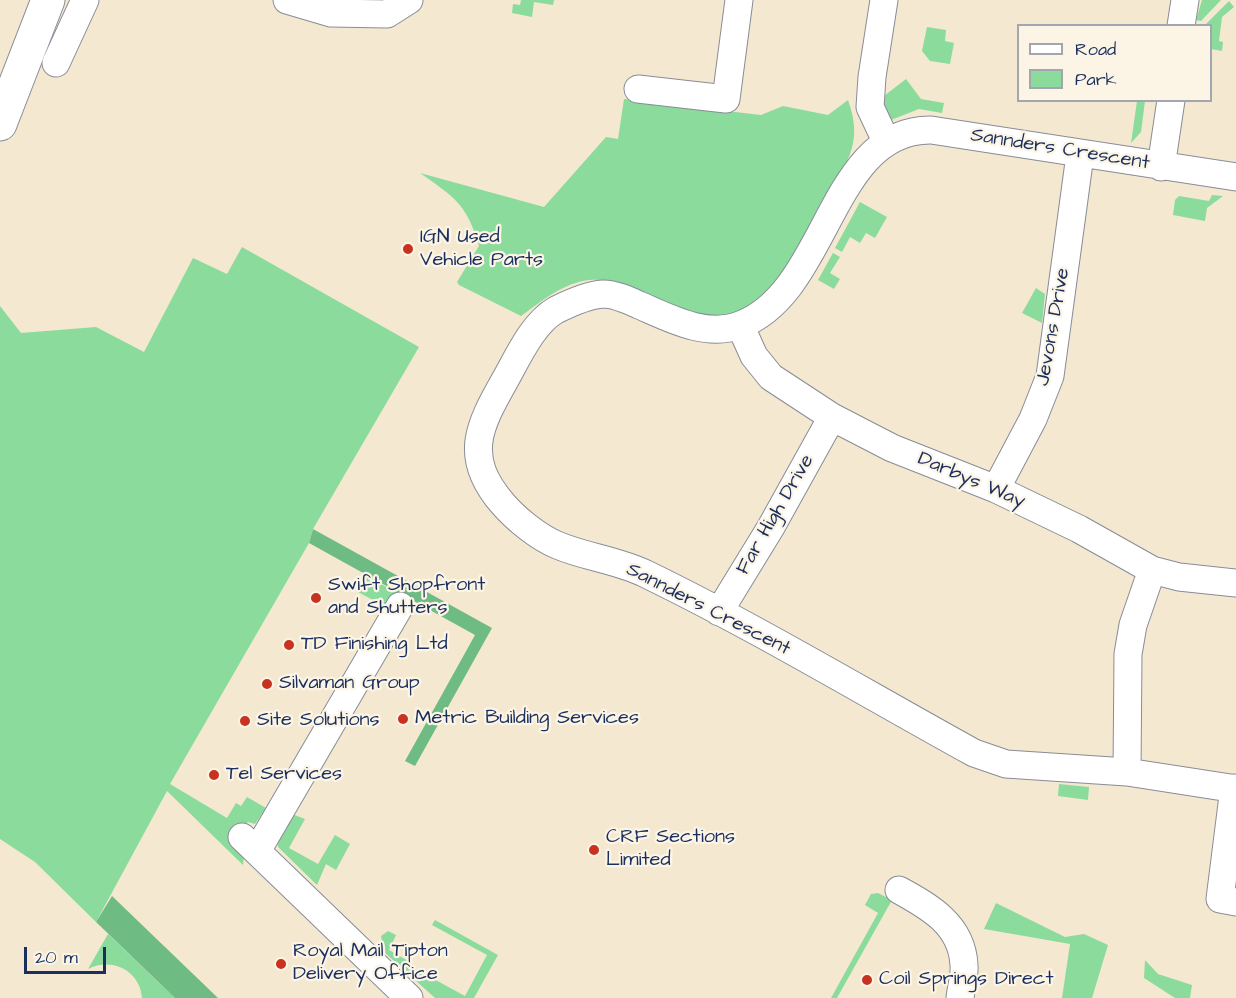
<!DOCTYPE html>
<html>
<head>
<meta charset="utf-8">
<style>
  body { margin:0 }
  #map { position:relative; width:1236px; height:998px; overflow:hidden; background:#f4e9d0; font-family:"Architects Daughter",sans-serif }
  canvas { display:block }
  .legend { position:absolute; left:1017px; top:24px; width:195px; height:78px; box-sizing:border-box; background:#fcf5e5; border:2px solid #a2a6af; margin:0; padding:8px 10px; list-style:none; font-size:18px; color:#1b2f5e }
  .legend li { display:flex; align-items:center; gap:12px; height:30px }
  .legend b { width:30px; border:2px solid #a2a6af }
  .scale { position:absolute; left:24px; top:947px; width:82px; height:27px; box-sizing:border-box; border:3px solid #1b2f5e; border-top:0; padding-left:8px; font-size:18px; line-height:21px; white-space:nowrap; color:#1b2f5e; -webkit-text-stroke:4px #fcf5e5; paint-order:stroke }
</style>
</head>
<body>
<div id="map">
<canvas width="1236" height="998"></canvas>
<ul class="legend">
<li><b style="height:8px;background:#fff"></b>Road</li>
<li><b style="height:16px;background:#8adb9c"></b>Park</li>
</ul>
<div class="scale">20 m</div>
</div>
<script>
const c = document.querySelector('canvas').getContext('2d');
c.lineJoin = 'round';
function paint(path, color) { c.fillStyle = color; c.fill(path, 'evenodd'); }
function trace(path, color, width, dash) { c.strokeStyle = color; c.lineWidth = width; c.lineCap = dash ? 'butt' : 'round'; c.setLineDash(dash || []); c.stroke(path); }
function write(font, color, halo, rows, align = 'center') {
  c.font = font + ' "Architects Daughter",sans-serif'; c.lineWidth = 4.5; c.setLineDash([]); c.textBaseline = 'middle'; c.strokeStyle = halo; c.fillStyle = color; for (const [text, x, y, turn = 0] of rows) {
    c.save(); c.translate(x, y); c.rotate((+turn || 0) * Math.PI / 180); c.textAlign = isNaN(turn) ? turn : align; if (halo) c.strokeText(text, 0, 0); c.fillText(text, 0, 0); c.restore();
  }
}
paint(new Path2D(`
  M521,0H554L553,5L534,2L532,17L512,13L513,4L520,5Z
  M1202,0H1221L1201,21L1196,20Z
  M1229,1L1234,7L1222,17L1219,41L1223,42L1222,51L1211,49L1210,26L1205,25Z
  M927,27L946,30L945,41L954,43L950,64L930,61L922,51Z
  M906,79L921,99L944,103L942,113L919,109L886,122L880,99Z
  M624,99L761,115L783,106L828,115L848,100C865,147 844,165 822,204C803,240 786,279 754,306C750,310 743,311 737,312C679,330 639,275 589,280C563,283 542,301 521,316L459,285L457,282L479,246C467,204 454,197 420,173L544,207L606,137L618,139Z
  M1137,101H1145L1141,132L1131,143Z
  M1212,195L1223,196L1207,208L1205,221L1173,215L1175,200L1179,196L1209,201Z
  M860,202L887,217L875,238L866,233L860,243L850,237L842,252L835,248Z
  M242,247L419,347L313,529L309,543L170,784L227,818L236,803L241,806L247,797L266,808L255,824L248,822L229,841L244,856L243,865L167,791L96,922L35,862L0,839V306L21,333L96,327L144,352L193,258L227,274Z
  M833,253L840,257L830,273L840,279L834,289L818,280Z
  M1036,288L1045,294L1042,323L1022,313Z
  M366,576L396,592L388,608L358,592Z
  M1059,784L1089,787L1088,800L1058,796Z
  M292,814L305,819L289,848L318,864L335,835L350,844L336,870L326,864L317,885L278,847L277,841Z
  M878,893L892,900L837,998H831L878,913L865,905L871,894Z
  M996,903L1065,937L1084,934L1108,945L1092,998H1062L1070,944L984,929Z
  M435,920L498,955L474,998H435L384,952L381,936L388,931L396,935L389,950L412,963L410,966L465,996L487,955L432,925Z
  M108,934L175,998H142C140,970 111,957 88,969Z
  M1145,960L1158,974L1192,985L1190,998H1175L1144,978Z`), '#8adb9c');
paint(new Path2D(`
  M313,529L492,628L415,766L405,761L475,635L309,543Z
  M112,896L218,998H175L96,922Z`), '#6fbb84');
const minor = new Path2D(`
  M287,0L331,13L387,14L409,0
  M884,0L872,77L870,107L886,141
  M1181,26L1185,0
  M56,63L85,0
  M638,89L726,99L739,0
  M1161,167L1171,100
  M1236,177L931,130C829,129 829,292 740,325C706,338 669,318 639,305C628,300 615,294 603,294C588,295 570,303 556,310C533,323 518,357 505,380C479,426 462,457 503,504C516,519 538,537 557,545C585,557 617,560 646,574C757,628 865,693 974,753L1006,764L1127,772L1236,789
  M740,325L754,356L771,377L832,417L892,448L996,489L1079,529L1152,570L1179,577L1236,583
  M996,489L1033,419L1050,376L1080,155
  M719,612L771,527L832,417
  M1127,772L1128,654L1133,625L1152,570
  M1234,788L1220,899L1236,902
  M242,837L409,998
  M257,851L400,606
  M899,890C930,907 962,925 964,965C965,975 961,988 960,998`);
const tertiary = new Path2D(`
  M0,124L48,0`);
trace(minor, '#888c97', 29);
trace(tertiary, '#888c97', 35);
trace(minor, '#fff', 27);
trace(tertiary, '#fff', 33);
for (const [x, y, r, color] of [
  [408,249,6,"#c8321e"],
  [316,598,6,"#c8321e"],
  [289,645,6,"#c8321e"],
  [267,684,6,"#c8321e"],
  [403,719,6,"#c8321e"],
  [245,721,6,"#c8321e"],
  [214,775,6,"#c8321e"],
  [594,850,6,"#c8321e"],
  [281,964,6,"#c8321e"],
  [867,980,6,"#c8321e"]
]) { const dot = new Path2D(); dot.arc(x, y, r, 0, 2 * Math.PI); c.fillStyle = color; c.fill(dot); trace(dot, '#fcf5e5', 2); }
write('20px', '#1b2f5e', '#fcf5e5', [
  ["Sannders Crescent",1060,150,9],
  ["Jevons Drive",1054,327,-80],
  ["Darbys Way",971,481,23],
  ["Far High Drive",776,515,-60],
  ["Sannders Crescent",708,610,27]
]);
write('20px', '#1b2f5e', '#fcf5e5', [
  ["IGN Used",420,238],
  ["Vehicle Parts",420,261],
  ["Swift Shopfront",328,586],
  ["and Shutters",328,609],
  ["TD Finishing Ltd",301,645],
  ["Silvaman Group",279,684],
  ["Metric Building Services",415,719],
  ["Site Solutions",257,721],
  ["Tel Services",226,775],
  ["CRF Sections",606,838],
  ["Limited",606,861],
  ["Royal Mail Tipton",293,952],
  ["Delivery Office",293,975],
  ["Coil Springs Direct",879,980]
], 'left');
</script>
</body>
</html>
